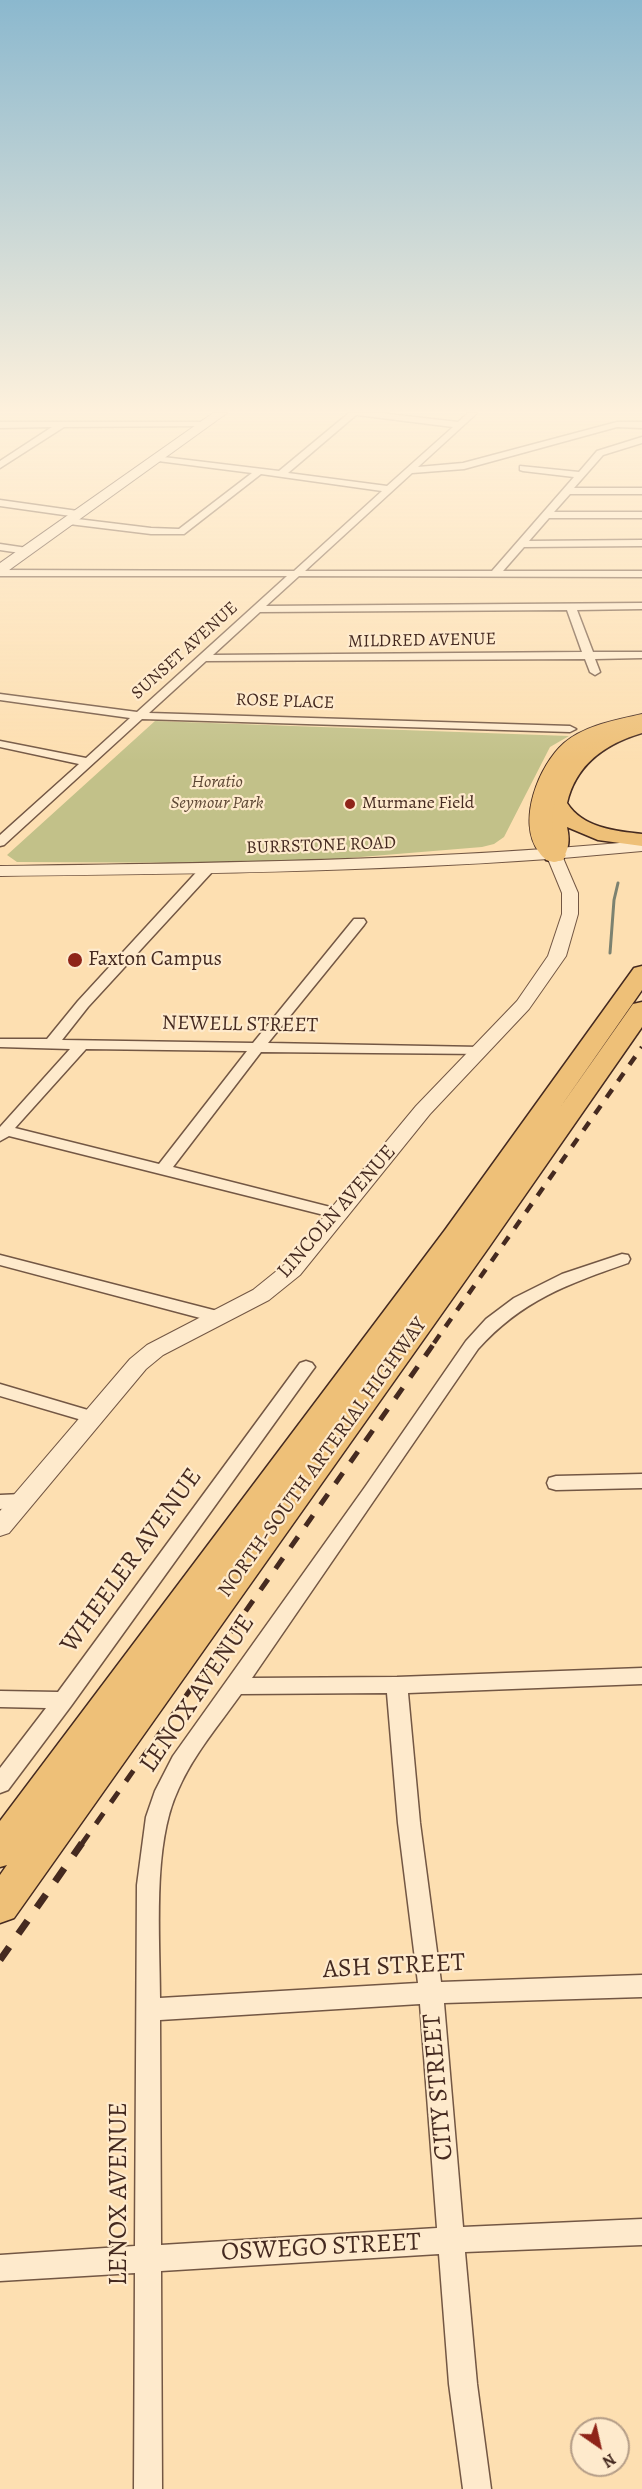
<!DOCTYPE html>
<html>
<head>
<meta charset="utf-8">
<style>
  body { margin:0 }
  #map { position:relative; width:642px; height:2489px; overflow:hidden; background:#fddfb1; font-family:Alegreya,serif }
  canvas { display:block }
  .north { position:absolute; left:570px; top:2417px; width:60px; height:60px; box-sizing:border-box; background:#feeacc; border:2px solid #b49d87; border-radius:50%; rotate:146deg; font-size:16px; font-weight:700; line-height:24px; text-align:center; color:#452a20 }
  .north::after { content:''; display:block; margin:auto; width:21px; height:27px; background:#8f2418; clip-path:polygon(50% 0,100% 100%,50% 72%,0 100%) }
</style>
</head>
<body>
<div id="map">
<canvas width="642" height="2489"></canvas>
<div class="north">N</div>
</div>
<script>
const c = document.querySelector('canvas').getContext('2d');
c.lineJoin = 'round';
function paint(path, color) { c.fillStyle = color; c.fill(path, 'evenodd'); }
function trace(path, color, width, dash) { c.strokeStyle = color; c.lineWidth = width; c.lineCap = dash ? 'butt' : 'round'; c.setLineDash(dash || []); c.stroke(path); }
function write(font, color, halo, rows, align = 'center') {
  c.font = font + ' Alegreya,serif'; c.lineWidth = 4.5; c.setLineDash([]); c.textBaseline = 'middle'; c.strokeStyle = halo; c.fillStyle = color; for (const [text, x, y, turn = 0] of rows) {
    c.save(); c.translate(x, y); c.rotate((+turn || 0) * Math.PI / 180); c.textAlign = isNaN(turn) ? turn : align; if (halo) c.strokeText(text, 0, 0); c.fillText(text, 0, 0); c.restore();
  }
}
paint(new Path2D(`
  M155,721L569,736L550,747L504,837L494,844L482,847L312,861L229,863L17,862L7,855Z`), '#c2c189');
trace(new Path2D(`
  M610,953L614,900L618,883`), '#7c8270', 3);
const minor = new Path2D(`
  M349,413H380L458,422L468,413H477L418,467L463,463L617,422H642V428L617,427L464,469L412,473L305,571H492L574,477L523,471L520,470V466L579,472L597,451L642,437V443L603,455L574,488H642V494H570L554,512H642V518H549L529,541L642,540V546L524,547L503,571H642V577L299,576L266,606L642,603V609L577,610L593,652H642V658L595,659L600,672L595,675L590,672L585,659L206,661L149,713L570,726L576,729L570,732L142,719L4,845L0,846V835L79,764L0,747V741L86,758L130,718L0,700V694L137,712L287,576H0V570L294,571L382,491L261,474L184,534H151L69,524L64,521L69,518L151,528L179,529L252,473L158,461L155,460V456L279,471ZM356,415H357L453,427L387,486L288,473ZM567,610L582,652L213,655L260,612Z
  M0,422H205L209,424L205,426L64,427L0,468V461L52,427L0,428Z
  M0,500L78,511L83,514L78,517L0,506Z
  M0,544L27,548L32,551L27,554L0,550Z
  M208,864L213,865L214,868L213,871L88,1007L62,1040L253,1043L354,919H364L366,922L364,925L268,1043L480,1047L485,1048L487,1051L485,1054L261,1052L173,1167L346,1211L348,1214L346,1217L340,1219L9,1136L0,1141V1127L70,1049L0,1047V1039H47L78,1001L203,865ZM86,1049L247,1051L159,1164L15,1128Z
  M622,1254L628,1255L630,1259L628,1263C568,1284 522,1300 478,1349L252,1678L397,1677L642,1668V1684L408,1693L420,1823L441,1982L642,1975V1997L444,2003L463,2227L642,2219V2245L465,2252L477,2384L491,2489H463L449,2384L439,2254L161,2271L162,2489H134L135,2273L0,2281V2255L135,2246L137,1885L146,1817L155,1791L173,1756L365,1487L466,1341L486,1319L514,1298L562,1274ZM387,1693L398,1823L418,1983L160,1998C160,1938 152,1845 178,1790C193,1755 219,1725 241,1694ZM420,2004L437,2228L161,2245L160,2020Z
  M0,1255L225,1313L228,1317L225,1321L219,1323L0,1265Z
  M306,1361L312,1363L315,1367L312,1371L71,1706L8,1790L0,1793V1768L46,1708L0,1707V1691L58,1692L300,1363Z
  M0,1384L98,1413L101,1417L98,1421L92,1423L0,1396Z
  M642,1474V1488L556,1490L549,1488L547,1483L549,1478L556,1476Z
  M22,1494L29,1496L32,1501L29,1506L0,1509V1495Z`);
const tertiary = new Path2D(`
  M642,841V851L563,858L578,893V914L566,956L529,1009L430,1114L300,1275L269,1300L163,1355L146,1369L9,1533L0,1536V1511L130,1359L147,1345L253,1290L284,1265L416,1106L517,1001L548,956L562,914V893L548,859C365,872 183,874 0,876V866C214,863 428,861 642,841Z`);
const secondary = new Path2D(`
  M213,413H227L5,573L0,574V563Z`);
const trunk = new Path2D(`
  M642,721V733C605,744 576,764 567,803C583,828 615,831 642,834V846L598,840L567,827C570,840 569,849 562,860L554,862L546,860L543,855C551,836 542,827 545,809C554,758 595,733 642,721Z
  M642,966V990L559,1109L633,1004L642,1002V1027L489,1247L14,1918L0,1923V1875L7,1865L0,1867V1821L445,1230L634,968Z`);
const motorway = new Path2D(`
  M642,714V727C622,732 599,738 582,751C562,766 543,821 557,844C559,848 563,851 566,855L563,860C552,863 546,862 539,852C516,822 539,765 564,743C585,725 616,720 642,714Z`);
trace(minor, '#735744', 3);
trace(tertiary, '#735744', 2);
trace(secondary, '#452a20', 2);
trace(trunk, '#452a20', 3);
trace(motorway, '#452a20', 2);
paint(minor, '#feeacc');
paint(tertiary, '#feeacc');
paint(secondary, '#feeacc');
paint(trunk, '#eec078');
paint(motorway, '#eec078');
trace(new Path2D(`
  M434,1343L642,1047`), '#452a20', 4.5, [10, 10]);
trace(new Path2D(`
  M81,1845L435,1342`), '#452a20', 5, [13, 13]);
trace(new Path2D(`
  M0,1960L82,1843`), '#452a20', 7, [16, 16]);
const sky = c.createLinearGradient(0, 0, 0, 762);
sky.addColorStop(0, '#8bb8ce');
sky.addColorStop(0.54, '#fef1dc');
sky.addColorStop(1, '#fef1dc00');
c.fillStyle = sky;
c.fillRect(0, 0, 642, 762);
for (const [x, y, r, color] of [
  [350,804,6,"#8f2418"],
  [75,960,8,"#8f2418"]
]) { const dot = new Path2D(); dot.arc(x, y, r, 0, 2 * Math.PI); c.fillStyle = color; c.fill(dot); trace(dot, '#feeacc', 2); }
write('18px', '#452a20', '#feeacc', [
  ["MILDRED AVENUE",422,641,-1],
  ["SUNSET AVENUE",185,651,-42],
  ["ROSE PLACE",285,702,2],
  ["BURRSTONE ROAD",321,846,-2]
]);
write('italic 18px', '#5e4835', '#feeacc', [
  ["Horatio",217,783],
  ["Seymour Park",217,804]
]);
write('18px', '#452a20', '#feeacc', [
  ["Murmane Field",362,804]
], 'left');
write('21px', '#452a20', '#feeacc', [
  ["Faxton Campus",88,960]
], 'left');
write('21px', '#452a20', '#feeacc', [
  ["NEWELL STREET",240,1025,1],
  ["LINCOLN AVENUE",337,1212,-49],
  ["NORTH-SOUTH ARTERIAL HIGHWAY",323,1458,-54]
]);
write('26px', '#452a20', '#feeacc', [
  ["WHEELER AVENUE",132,1561,-54],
  ["LENOX AVENUE",198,1694,-56],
  ["ASH STREET",394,1967,-3],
  ["CITY STREET",439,2087,-95],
  ["LENOX AVENUE",120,2194,-90],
  ["OSWEGO STREET",321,2248,-3]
]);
</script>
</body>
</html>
